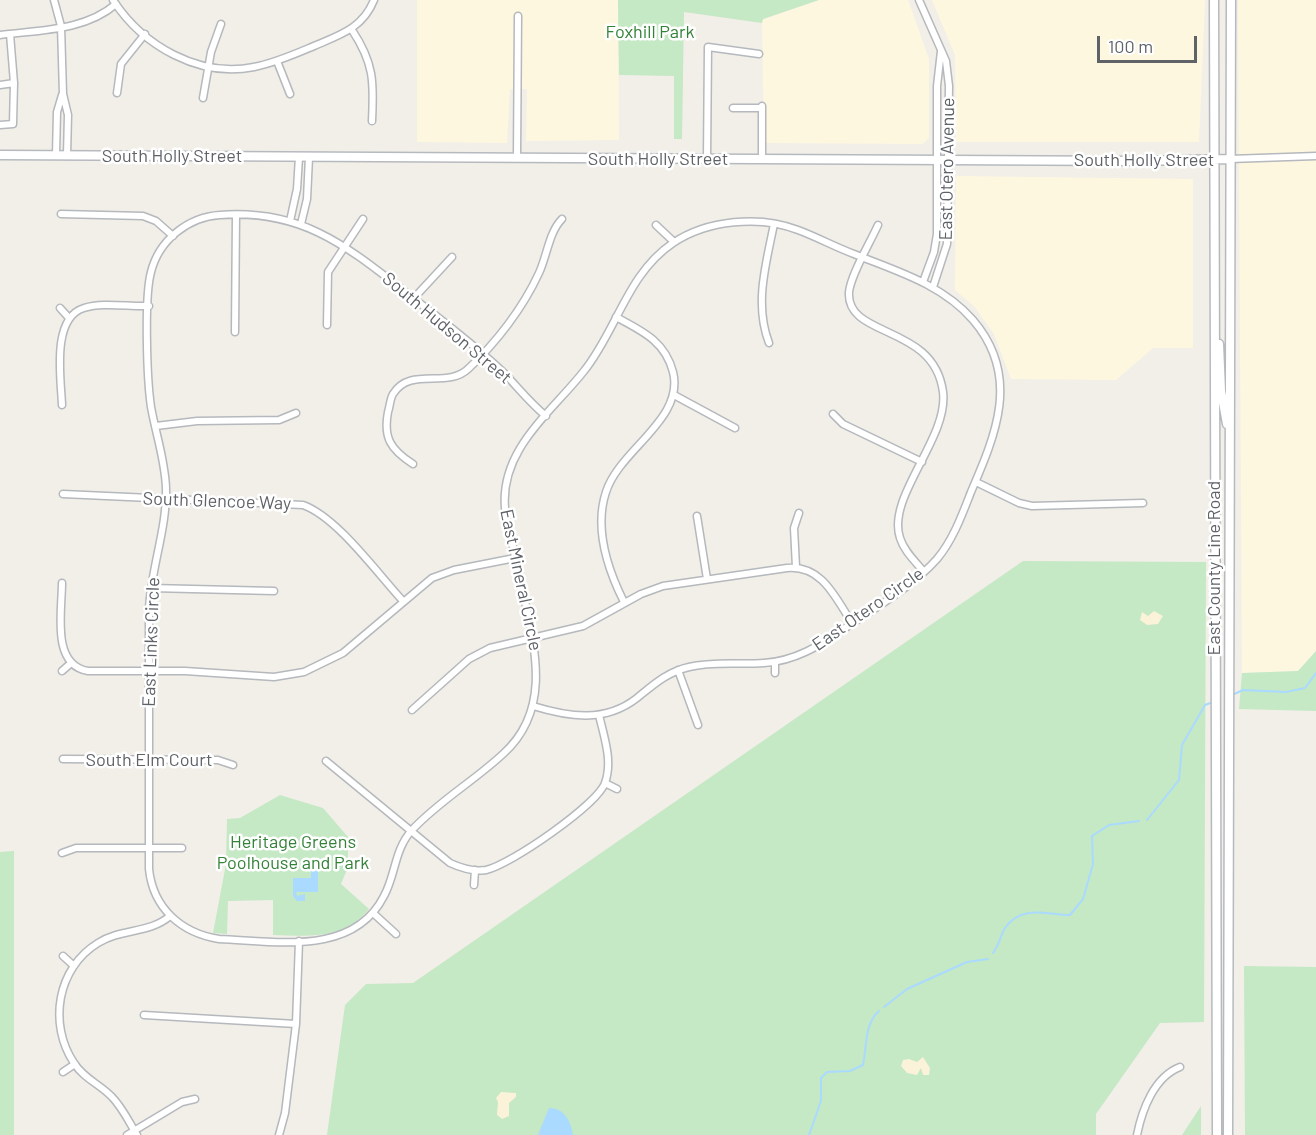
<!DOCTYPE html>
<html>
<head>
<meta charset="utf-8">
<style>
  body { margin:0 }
  #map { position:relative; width:1316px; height:1135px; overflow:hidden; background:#f1efe8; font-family:Barlow,sans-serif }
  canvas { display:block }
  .scale { position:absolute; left:1097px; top:36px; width:100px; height:27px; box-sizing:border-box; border:3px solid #5f6368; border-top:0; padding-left:8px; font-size:18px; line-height:21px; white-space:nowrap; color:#5f6368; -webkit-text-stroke:4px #fff; paint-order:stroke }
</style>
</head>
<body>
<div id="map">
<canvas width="1316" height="1135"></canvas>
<div class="scale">100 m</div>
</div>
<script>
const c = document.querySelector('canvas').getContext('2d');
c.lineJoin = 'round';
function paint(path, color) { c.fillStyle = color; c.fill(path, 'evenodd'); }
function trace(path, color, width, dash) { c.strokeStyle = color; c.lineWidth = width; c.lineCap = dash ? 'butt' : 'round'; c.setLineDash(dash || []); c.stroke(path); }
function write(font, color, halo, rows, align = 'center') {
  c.font = font + ' Barlow,sans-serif'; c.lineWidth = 5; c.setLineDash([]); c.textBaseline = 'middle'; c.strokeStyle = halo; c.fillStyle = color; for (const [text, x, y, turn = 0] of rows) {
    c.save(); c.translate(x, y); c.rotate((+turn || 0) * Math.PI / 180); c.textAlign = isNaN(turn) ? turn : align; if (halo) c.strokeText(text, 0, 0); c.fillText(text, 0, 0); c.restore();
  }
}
paint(new Path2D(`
  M417,0H618L619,140L526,141L527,89H510L507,143L417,142Z
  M819,0H908L929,59V138L923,144L764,143L762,20Z
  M932,0H1205L1199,142H956L955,55Z
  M1238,0H1316V651L1298,671L1242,673Z
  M956,176L1193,179V348H1153L1116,380L1011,379L994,334L974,306L955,290Z`), '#fef7e0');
paint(new Path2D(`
  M618,0H819L763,19L762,23L684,12L682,139H674V76L619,75Z
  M1023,561L1206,562L1204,1022L1160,1023L1096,1114V1135H327L345,1005L366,984L413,983Z
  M1316,651V711L1239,709L1242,673L1298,671Z
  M280,795L323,808L348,837V867L341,884L369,909C344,940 308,936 273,935V900L228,901L227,934L213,933L226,864L227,819L240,818Z
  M14,851V1135H0V852Z
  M1244,966L1316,967V1135H1245Z
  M1201,1106V1135H1182Z`), '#c5e8c5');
paint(new Path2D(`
  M1154,611L1163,616L1158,624L1147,625L1140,620L1142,612L1148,616Z
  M923,1057L930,1068L929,1075H923L921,1068L917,1075L907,1073L901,1066L903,1060L909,1059L917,1062Z
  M501,1092L516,1093V1097L509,1103V1116L502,1119L497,1115L498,1102L496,1098Z`), '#fbf3d9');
paint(new Path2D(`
  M311,867H318V892H296L297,896L305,894V901H297L293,896V878H311Z
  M549,1108C564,1108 571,1121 573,1135H538Z`), '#aadaff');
trace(new Path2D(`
  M1232,695L1243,690L1286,692L1305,688L1316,673
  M1147,820L1179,780L1182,745L1205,705L1213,702
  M993,953C999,946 1000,936 1005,928C1022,904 1047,915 1070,915L1083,899L1093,864L1092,836L1109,825L1139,821
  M884,1007L907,989L967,962L988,959
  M809,1135L821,1101V1078L827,1072L850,1071L863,1065C867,1047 864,1024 879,1011`), '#aadaff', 2);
const minor = new Path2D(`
  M54,0L61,26L63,94L68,115L67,155
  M113,0C143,46 199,78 254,67C275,63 295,54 314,46C340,35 363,28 374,0
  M919,0L946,61L949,86L947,244L933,287
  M352,30C374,63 374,82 372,121
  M0,35C39,30 85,31 116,4
  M277,61L290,94
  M0,85L14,83L10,34
  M117,93L121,64L145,34
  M203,98L211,52L221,24
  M733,108H762
  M0,125L13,124L14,83
  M56,155L57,112L62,95
  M517,158L518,16
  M707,159L708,47L759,54
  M762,159V106
  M1230,159L1316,156
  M61,214L143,216L156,221L173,236
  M290,221L297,189L299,157
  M301,224L307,199L309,157
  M656,225L674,242
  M878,225C870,243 851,274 849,292C846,339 934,323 943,392C949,438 886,497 900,538C904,551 915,561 924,572
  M923,282L934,252L937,234V86L941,51
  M414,298L452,257
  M60,308L69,318
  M616,317C642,331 665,341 673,372C685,419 619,450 606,492C594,528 608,570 624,602
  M327,325L328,272L363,219
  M235,332L236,215
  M769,343C754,304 766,264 774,224
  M674,395L735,428
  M62,405C61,379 51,318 84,308C103,302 129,307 149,306
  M833,414L843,424L922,462
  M156,426L197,421L279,420L296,413
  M413,464C391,450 383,438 388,412C390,406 390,399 393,394C410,366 447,389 468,369C496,343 523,308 539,273C547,256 549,232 562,219
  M976,482L1019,503L1032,506L1143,503
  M63,494L303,505C337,517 377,573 403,601
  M697,516L707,579
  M796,567L794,528L799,513
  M62,583C62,611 51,665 88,671H185L274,677L304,672L343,653L432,578L454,570L515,558
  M151,588L274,591
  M775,662V673
  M678,670L698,725
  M62,671L70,664
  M533,706C569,717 605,723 637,698C653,685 667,672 689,667C714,661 739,665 764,663C795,661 819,646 844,629C875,608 912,587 937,559C953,540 962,515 971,492C996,434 1021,376 973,320C942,284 896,271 854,254C835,247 817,237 798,230C760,215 707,220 673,243C627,274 617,330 584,371C551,413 500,449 505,508C511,536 516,564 523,592C535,649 552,710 503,754C474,781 439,801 412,830C394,850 396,874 384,896C353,957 275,941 219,939C181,933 153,908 149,869V609C151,568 167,529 166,488C165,460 156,435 151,407C147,380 144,298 151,272C159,240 188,217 220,215C300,209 344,244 403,290C436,316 471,342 502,371C517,386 529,402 546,416
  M412,710L469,659L490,648L583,626L641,594L663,586L787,568C822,565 835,597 852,623
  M63,759L218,760L233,765
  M326,761L450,863C461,868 474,872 486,870C510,865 597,805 605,783C613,761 604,737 599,715
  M605,783L617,789
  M62,853L76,848H182
  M474,885L475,870
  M373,913L396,934
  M63,956L74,966
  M144,1015L296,1024
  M63,1072L75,1064
  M127,1135L182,1102L195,1099
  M137,1135C129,1122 122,1107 112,1097C100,1084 84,1079 74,1063C48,1024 57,968 98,943C122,928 149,934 170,916
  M279,1135L285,1113L296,1024L299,941
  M1137,1135C1142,1110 1154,1077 1180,1067`);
const secondary = new Path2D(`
  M1214,0L1217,1135
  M0,155L1137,161L1230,159
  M1219,344L1221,391L1227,424
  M1228,1135L1231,0`);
trace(minor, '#b5b8bc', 9);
trace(secondary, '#b6babf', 11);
trace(minor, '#fff', 6);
trace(secondary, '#fff', 8);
write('18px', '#348238', '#fff', [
  ["Foxhill Park",650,32],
  ["Heritage Greens",293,842],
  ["Poolhouse and Park",293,863]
]);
write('18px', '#5f6368', '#fff', [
  ["South Holly Street",172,156],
  ["South Holly Street",658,159],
  ["South Holly Street",1144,160],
  ["East Otero Avenue",947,169,-89],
  ["South Hudson Street",447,328,40],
  ["South Glencoe Way",217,501,2],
  ["East County Line Road",1214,568,-90],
  ["East Mineral Circle",521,580,78],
  ["East Otero Circle",868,609,-35],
  ["East Links Circle",151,642,-88],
  ["South Elm Court",149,760]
]);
</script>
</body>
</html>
